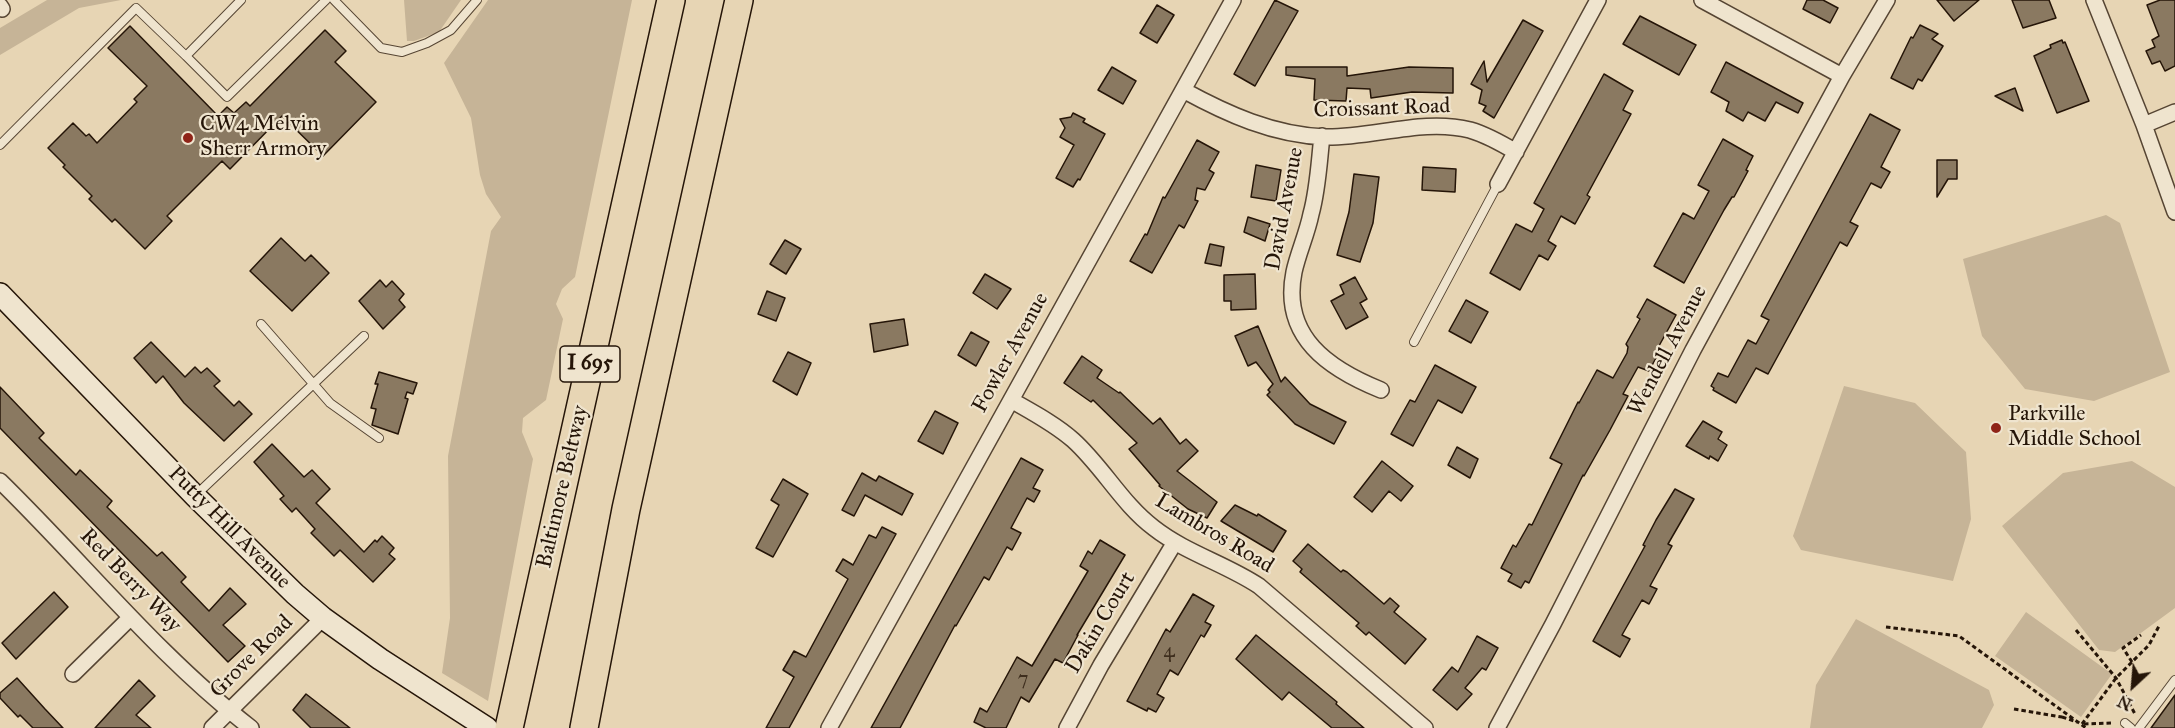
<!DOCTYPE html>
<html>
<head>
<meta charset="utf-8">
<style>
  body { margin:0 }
  #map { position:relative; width:2175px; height:728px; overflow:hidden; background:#e7d5b4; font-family:"IM FELL Great Primer",serif }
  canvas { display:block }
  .north { position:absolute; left:2103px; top:656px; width:60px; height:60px; -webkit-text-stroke:4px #efe4ce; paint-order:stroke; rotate:206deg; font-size:16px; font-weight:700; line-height:24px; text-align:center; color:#251508 }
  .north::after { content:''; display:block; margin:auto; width:21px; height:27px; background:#251508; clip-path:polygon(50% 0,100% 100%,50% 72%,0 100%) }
</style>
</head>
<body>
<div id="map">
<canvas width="2175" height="728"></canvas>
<div class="north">N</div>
</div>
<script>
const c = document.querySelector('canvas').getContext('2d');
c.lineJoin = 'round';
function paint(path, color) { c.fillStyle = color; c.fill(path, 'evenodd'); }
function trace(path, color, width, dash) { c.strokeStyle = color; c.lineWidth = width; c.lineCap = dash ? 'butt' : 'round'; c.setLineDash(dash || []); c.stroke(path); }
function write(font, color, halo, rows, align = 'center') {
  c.font = font + ' "IM FELL Great Primer",serif'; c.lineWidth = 4.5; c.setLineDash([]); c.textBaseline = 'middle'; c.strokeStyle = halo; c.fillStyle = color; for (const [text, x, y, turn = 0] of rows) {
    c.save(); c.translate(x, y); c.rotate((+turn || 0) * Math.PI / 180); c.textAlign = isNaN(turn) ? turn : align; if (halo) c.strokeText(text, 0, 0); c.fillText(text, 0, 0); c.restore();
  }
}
paint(new Path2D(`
  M47,0H121L79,8L0,55V28Z
  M404,0H461L439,32L414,41H407Z
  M488,0H632L575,277L562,289L556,304L563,319L546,400L523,418L522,432L533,459L488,701L442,673L450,618L448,456L491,231L501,217L486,194L480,175L471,118L444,63Z
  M2106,215L2120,223L2170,372L2094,401L2025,389L1982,336L1963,259Z
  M1844,386L1915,403L1966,452L1971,519L1953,581L1801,550L1793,536Z
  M2132,461L2175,487V608L2115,652L2099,650L2002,526L2063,473Z
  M2026,612L2112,674L2081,717L1995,656Z
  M1856,619L1989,690L1994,705L1982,728H1810L1816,685Z`), '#c6b497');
const building = new Path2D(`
  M1275,0L1298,11L1255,86L1234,74Z
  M1807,0H1823L1838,8L1830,23L1803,9Z
  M1937,0H1979L1954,21Z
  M2012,0H2049L2056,18L2023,28Z
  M2160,0H2175V66L2165,71L2160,61L2152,64L2146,51L2155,47L2152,40L2159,36L2147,5Z
  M1157,5L1174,15L1157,43L1140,33Z
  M1640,16L1696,45L1679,75L1623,44Z
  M1523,20L1543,31L1494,118L1483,111L1486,106L1479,103L1482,90L1471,84L1484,61L1487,82Z
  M1920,25L1938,34L1932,39L1943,46L1922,81L1918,79L1913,89L1891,78L1911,37L1913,38Z
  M130,26L218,116L227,107L234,113L246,102L250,106L325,30L346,51L335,62L376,102L323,156L282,116L230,169L222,161L167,216L172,221L145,249L115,219L112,222L89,199L92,196L63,167L65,165L48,148L73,123L86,136L89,134L97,143L137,102L134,99L147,86L108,48Z
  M2062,40L2063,43L2065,42L2089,101L2057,113L2034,56L2051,48L2050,45Z
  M1726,62L1803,103L1798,113L1776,102L1765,121L1748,112L1743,121L1726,111L1729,102L1711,92Z
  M1112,67L1136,81L1123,104L1098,90Z
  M1286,67H1347V76L1409,67L1453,68V93L1412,92L1371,98L1370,89L1347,88L1346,101L1314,100L1315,79L1286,75Z
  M1604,74L1633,91L1623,110L1631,114L1587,195L1590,197L1575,224L1561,216L1548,241L1556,246L1548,260L1539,255L1520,290L1490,273L1516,224L1532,232L1544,209L1534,203Z
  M2015,88L2023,111L1995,96Z
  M1073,113L1085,119L1083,122L1105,134L1080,180L1078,179L1073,187L1056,178L1074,145L1060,137L1065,128L1060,119L1071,117Z
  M1870,114L1900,130L1881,167L1890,172L1881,188L1871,183L1850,222L1858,226L1847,246L1840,242L1768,374L1756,368L1736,403L1713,390L1714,388L1711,386L1718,373L1728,377L1748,340L1756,344L1769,320L1761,316Z
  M1723,139L1753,156L1746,170L1748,171L1734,197H1732L1724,210L1684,283L1654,266L1683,213L1694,219L1709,191L1698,185Z
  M1197,140L1219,152L1209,170L1214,173L1205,190L1197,188L1195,200L1198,201L1184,228L1179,225L1152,273L1130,261L1145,234L1147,235L1163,197L1165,198Z
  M1937,160H1957V179H1948L1937,197Z
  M1256,165L1281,170L1276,201L1251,197Z
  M1423,167L1456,169L1455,192L1422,190Z
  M1354,174L1379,177L1373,223L1360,262L1337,255L1349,212Z
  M1248,217L1270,224L1265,241L1244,232Z
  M281,238L305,261L311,255L329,273L292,311L250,271Z
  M785,240L801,249L786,274L770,264Z
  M1210,244L1224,247L1221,266L1205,263Z
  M985,274L1011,289L997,309L973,293Z
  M1255,274L1256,309L1231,310V301H1224V275Z
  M1355,277L1367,299L1360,303L1368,317L1346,329L1331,301L1344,294L1340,285Z
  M380,280L386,287L392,281L404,294L399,300L405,307L383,329L359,301Z
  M767,291L785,298L776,321L758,314Z
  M1647,299L1676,315L1654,355L1657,356L1649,371L1638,367L1623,394L1628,396L1610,430L1584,476L1583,475L1529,583L1525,581L1521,588L1508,581L1512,574L1501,568L1513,545L1516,547L1529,524L1532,525L1562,464L1550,458L1578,402L1579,403L1597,370L1613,378L1627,353L1628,347L1626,344L1640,319L1637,317Z
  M1466,300L1488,312L1471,343L1449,331Z
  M904,319L908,345L874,352L870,324Z
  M1258,326L1281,382L1285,377L1310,404L1346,422L1334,444L1295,424L1267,395L1270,392L1268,390L1273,384L1256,362L1248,366L1235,336Z
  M971,332L989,342L976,366L958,355Z
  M151,342L185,377L195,367L201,373L207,368L220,381L214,386L234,406L239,401L252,414L224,441L184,403L163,376L156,383L134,358Z
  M788,352L811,363L797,395L773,381Z
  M1082,356L1102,370L1097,378L1119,393L1120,392L1153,424L1160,418L1180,444L1186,439L1198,451L1177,471L1217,502L1207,518L1188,509L1159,486L1160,485L1129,449L1137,443L1093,400L1091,402L1064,383Z
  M1435,365L1476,387L1462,413L1438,400L1413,446L1391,434L1410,400L1415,402Z
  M379,372L417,383L413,394L407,392L405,398L408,399L398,434L372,425L376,409L371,408L378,384H375Z
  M0,387L44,433L39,438L76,475L80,470L112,501L107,507L157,556L162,552L186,577L181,582L209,611L230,588L246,604L223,625L245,646L228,662L0,428Z
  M935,411L958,423L943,454L918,441Z
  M1703,421L1722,432L1718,439L1727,445L1718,461L1710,456L1709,459L1686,446Z
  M272,444L304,477L312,470L330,489L316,503L364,552L375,540L377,542L382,536L394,548L389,554L395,559L373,582L340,550L334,556L311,533L315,529L296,508L292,512L280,499L284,496L254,462Z
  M1457,447L1478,459L1470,478L1448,465Z
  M1021,458L1043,470L1033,488L1040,491L1034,502L1027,498L1011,528L1021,533L1012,550L1007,547L989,580L984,577L956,626L955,625L900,728H871Z
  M1382,461L1413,486L1401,501L1389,491L1372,512L1354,497Z
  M862,473L876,481L879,476L913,494L902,515L865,495L854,516L842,510Z
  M783,479L808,494L773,557L756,548L778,507L779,505L771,500Z
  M1675,489L1694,499L1668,544L1672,546L1650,586L1657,589L1649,604L1642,600L1622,635L1630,639L1620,657L1593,641L1645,546L1643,545L1656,520Z
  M1235,505L1257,516L1258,514L1286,531L1273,552L1221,521Z
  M882,527L896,534L789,728H766L794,677L783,670L794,651L806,657L848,579L836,571L843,559L853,565L869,535L876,538Z
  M1100,540L1125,555L1077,635H1078L1063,663L1055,659L1029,702L1021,697L1006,728H986L974,722L980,708L987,712L1017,657L1032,666L1088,571L1080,566L1088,551L1092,554Z
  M1308,544L1341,572L1343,570L1347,572L1384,604L1390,598L1399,606L1394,612L1426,639L1405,664L1369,632L1366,635L1356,626L1359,623L1300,572L1302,569L1293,561Z
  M54,592L68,607L16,659L2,643Z
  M1193,594L1214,606L1205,622L1211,625L1204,637L1201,635L1178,675L1170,670L1157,694L1164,698L1156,712L1148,708L1147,711L1127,701L1166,629L1170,632Z
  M1256,635L1337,702L1336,704L1364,728H1332L1289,692L1282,700L1266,686L1236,659Z
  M1477,636L1498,648L1486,670L1482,668L1465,688L1472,694L1457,710L1433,690L1452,667L1458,672Z
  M17,678L45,709L63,728H33L20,715L18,717L0,698V693Z
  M139,680L155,696L136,715L151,728H95Z
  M306,694L350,728H311L293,710Z
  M2175,695V728H2151Z`);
paint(building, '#8a7961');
trace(building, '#251508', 1.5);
const service = new Path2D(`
  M334,0L381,48L402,52L427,43L451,30L477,0
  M186,56L227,97L326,0
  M0,145L136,8L186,56L241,0
  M261,324L330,403L379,438
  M1414,342L1498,184
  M197,494L364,336
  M2125,723L2131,728
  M2139,728L2175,680`);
const minor = new Path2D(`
  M1702,0L1842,76
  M2094,0L2144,125L2175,212
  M0,6L2,9
  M1183,90C1227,114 1273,135 1325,137C1373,138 1423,118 1470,130C1487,135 1501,143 1516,152
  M2144,125L2175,112
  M1322,136C1319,162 1318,189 1311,214C1307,234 1298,253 1294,272C1281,337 1329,369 1381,390
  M1498,184L1598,0
  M1011,400C1032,412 1055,424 1073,440C1103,467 1122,504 1154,528C1186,553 1226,564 1259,586L1425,728
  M0,481C84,563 158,656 251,728
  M73,674L130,618
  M212,728L323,618
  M829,728L1233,0
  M1067,728L1101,665L1175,542
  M1497,728L1553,624L1693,350L1842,76L1887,0`);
const secondary = new Path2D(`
  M0,294L195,496L295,594L323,618L380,659L487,728`);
const motorway = new Path2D(`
  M509,728L671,0
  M584,728L626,509L739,0`);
trace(service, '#564533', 10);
trace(minor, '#564533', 18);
trace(secondary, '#251508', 24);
trace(motorway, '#251508', 30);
trace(new Path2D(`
  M1886,627L1959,636L2086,728
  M2076,630L2116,678L2135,714
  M2132,662L2123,648L2141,635
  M2014,709L2062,717L2066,712
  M2062,717L2077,722
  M2082,724L2116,678L2149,645L2159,626
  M2084,724L2113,723`), '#251508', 3, [4.5, 3]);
trace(service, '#efe4ce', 8);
trace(minor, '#efe4ce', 15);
trace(secondary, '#efe4ce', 21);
trace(motorway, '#e7d5b4', 27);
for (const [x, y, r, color] of [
  [188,138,6,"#8f2418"],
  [1996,428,6,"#8f2418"]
]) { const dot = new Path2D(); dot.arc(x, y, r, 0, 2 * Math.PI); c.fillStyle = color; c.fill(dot); trace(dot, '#efe4ce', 2); }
write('20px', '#3e2e1e', null, [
  ["4",1169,652],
  ["7",1023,680]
]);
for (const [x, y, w] of [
  [590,364,60]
]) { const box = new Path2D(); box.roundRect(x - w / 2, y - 18, w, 36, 4.5); c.fillStyle = '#efe4ce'; c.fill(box); trace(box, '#251508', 1.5); }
write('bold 21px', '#251508', null, [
  ["I 695",590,364]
]);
write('22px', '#251508', '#efe4ce', [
  ["Croissant Road",1382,109,-2],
  ["David Avenue",1285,209,-79],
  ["Wendell Avenue",1668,351,-62],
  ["Fowler Avenue",1011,353,-61],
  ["Baltimore Beltway",563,487,-77],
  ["Putty Hill Avenue",229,528,45],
  ["Lambros Road",1214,534,31],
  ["Red Berry Way",130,581,46],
  ["Dakin Court",1101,623,-59],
  ["Grove Road",252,657,-45]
]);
write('22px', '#251508', '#efe4ce', [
  ["CW4 Melvin",200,125],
  ["Sherr Armory",200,150],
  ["Parkville",2008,415],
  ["Middle School",2008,440]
], 'left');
</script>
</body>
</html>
